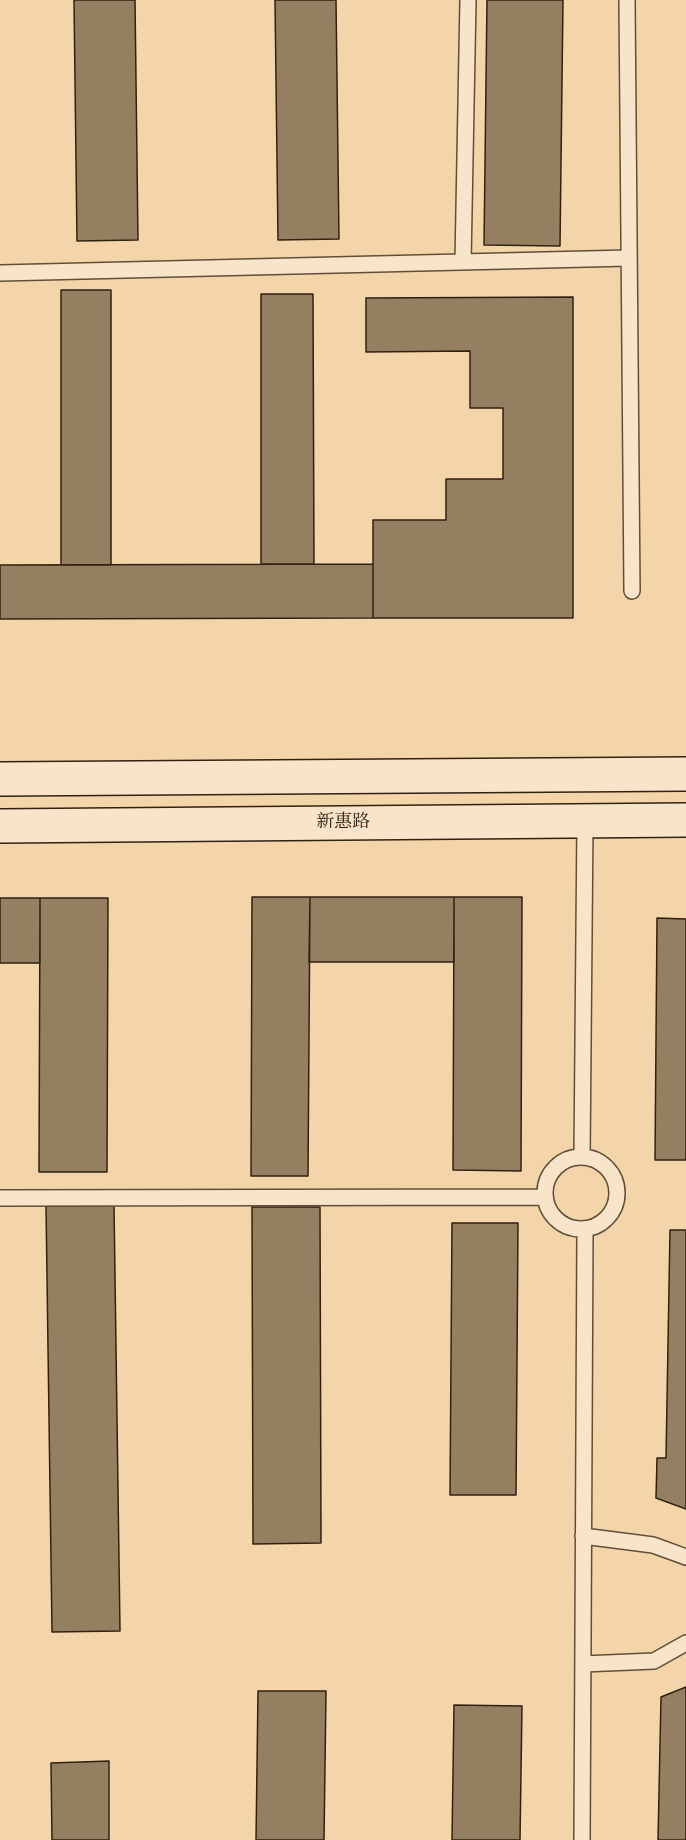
<!DOCTYPE html>
<html>
<head>
<meta charset="utf-8">
<style>
  body { margin:0 }
  canvas { display:block; background:#f4d5aa }
</style>
</head>
<body>
<canvas width="686" height="1840"></canvas>
<script>
const c = document.querySelector('canvas').getContext('2d');
c.lineJoin = 'round';
function paint(path, color) { c.fillStyle = color; c.fill(path, 'evenodd'); }
function trace(path, color, width, dash) { c.strokeStyle = color; c.lineWidth = width; c.lineCap = dash ? 'butt' : 'round'; c.setLineDash(dash || []); c.stroke(path); }
function write(font, color, halo, rows, align = 'center') {
  c.font = font + ' "IM FELL Double Pica","Noto Serif SC",serif'; c.lineWidth = 5; c.setLineDash([]); c.textBaseline = 'middle'; c.strokeStyle = halo; c.fillStyle = color; for (const [text, x, y, turn = 0] of rows) {
    c.save(); c.translate(x, y); c.rotate((+turn || 0) * Math.PI / 180); c.textAlign = isNaN(turn) ? turn : align; if (halo) c.strokeText(text, 0, 0); c.fillText(text, 0, 0); c.restore();
  }
}
const building = new Path2D(`
  M74,0H135L138,240L77,241Z
  M275,0H336L339,239L278,240Z
  M487,0H563L560,246L484,245Z
  M61,290H111V565H61Z
  M261,294H313L314,564H261Z
  M573,297V618H373V520H446V479H503V408H470V351L366,352V298Z
  M373,564V618L0,619V565Z
  M252,897H310L308,1176H251Z
  M310,897H454V962H309Z
  M454,897H522L521,1171L453,1170Z
  M0,898H40V963H0Z
  M40,898H108L107,1172H39Z
  M657,918L686,919V1160H655Z
  M114,1205L120,1631L52,1632L46,1206Z
  M252,1207H320L321,1543L253,1544Z
  M452,1223H518L516,1495H450Z
  M670,1230H686V1509L656,1498L657,1458H666Z
  M686,1687V1840H658L661,1697Z
  M258,1691H326L324,1840H256Z
  M454,1705L522,1706L520,1840H452Z
  M109,1761V1840H52L51,1763Z`);
paint(building, '#957f61');
trace(building, '#2f2212', 1.5);
const lane = new Path2D(`
  M627,0L632,591
  M463,262L468,0
  M0,273L629,258
  M582,1156L585,821
  M545 1193a36 36 0 1 1 72 0a36 36 0 1 1-72 0Z
  M0,1198L545,1197
  M583,1536L653,1545L686,1557
  M583,1664L654,1661L686,1643
  M582,1840L585,1229`);
const secondary = new Path2D(`
  M0,779L686,774
  M0,826L686,820`);
trace(lane, '#604f38', 18);
trace(secondary, '#2f2212', 36);
trace(lane, '#f8e4c8', 15);
trace(secondary, '#f8e4c8', 33);
write('18px', '#2f2212', '#f8e4c8', [
  ["新惠路",343,823]
]);
</script>
</body>
</html>
